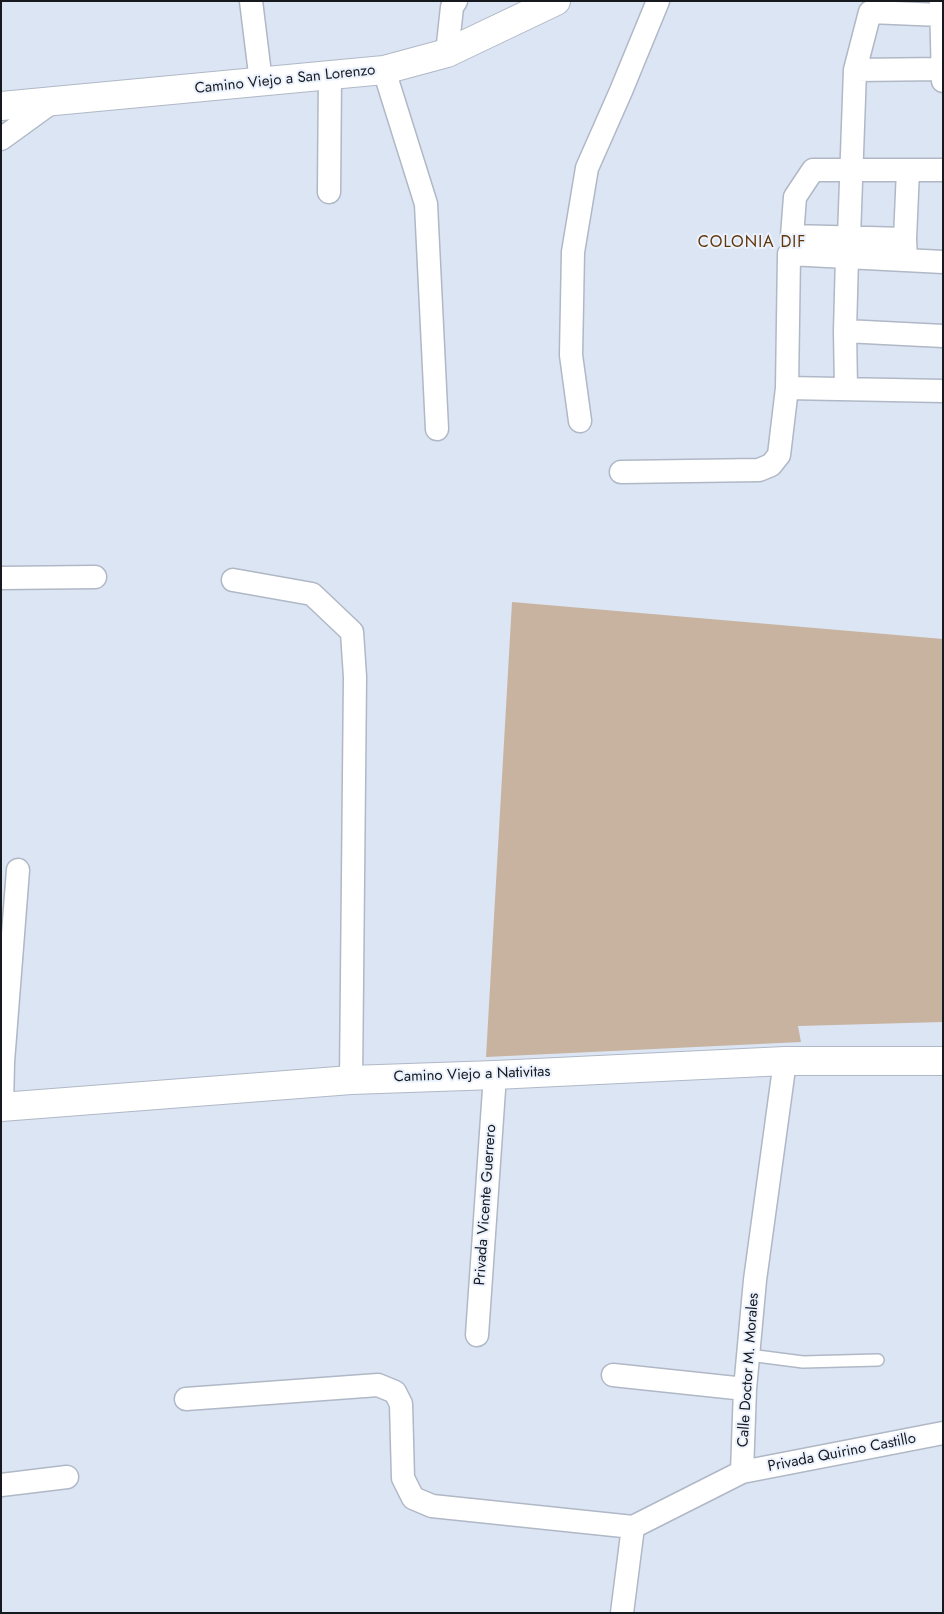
<!DOCTYPE html>
<html>
<head>
<meta charset="utf-8">
<style>
  body { margin:0 }
  #map { position:relative; width:944px; height:1614px; overflow:hidden; background:#dce5f3; font-family:Jost,sans-serif }
  canvas { display:block }
  .frame { position:absolute; inset:0; border:2px solid #16191e; pointer-events:none }
</style>
</head>
<body>
<div id="map">
<canvas width="944" height="1614"></canvas>
<div class="frame"></div>
</div>
<script>
const c = document.querySelector('canvas').getContext('2d');
c.lineJoin = 'round';
function paint(path, color) { c.fillStyle = color; c.fill(path, 'evenodd'); }
function trace(path, color, width, dash) { c.strokeStyle = color; c.lineWidth = width; c.lineCap = dash ? 'butt' : 'round'; c.setLineDash(dash || []); c.stroke(path); }
function write(font, color, halo, rows, align = 'center') {
  c.font = font + ' Jost,sans-serif'; c.lineWidth = 4; c.setLineDash([]); c.textBaseline = 'middle'; c.strokeStyle = halo; c.fillStyle = color; for (const [text, x, y, turn = 0] of rows) {
    c.save(); c.translate(x, y); c.rotate((+turn || 0) * Math.PI / 180); c.textAlign = isNaN(turn) ? turn : align; if (halo) c.strokeText(text, 0, 0); c.fillText(text, 0, 0); c.restore();
  }
}
paint(new Path2D(`
  M512,602L943,639V1022L798,1026L801,1042L486,1057Z`), '#c8b3a0');
const service = new Path2D(`
  M749,1355L803,1362L878,1360`);
const minor = new Path2D(`
  M251,1L261,82
  M941,1L943,81
  M447,53L452,7L456,1
  M384,70L426,204L437,429
  M855,70L943,69
  M1,139L52,102
  M329,192L330,75
  M849,237L855,70L870,12L941,15
  M905,239L908,170
  M847,257L943,262
  M906,260L905,239L792,236L795,197L813,170H943
  M845,331L846,389
  M787,388L789,254L847,257L845,331L943,336
  M580,421L571,355L573,252L587,168L621,91L658,1
  M621,472L759,470L771,465L779,455L787,388L943,391
  M1,578L95,577
  M233,580L312,594L352,632L355,677L351,1080
  M2,1107L3,1062L18,870
  M477,1335L495,1075
  M613,1375L745,1389
  M186,1399L378,1385L395,1392L401,1404L403,1478L413,1498L432,1506L633,1527
  M742,1472L943,1433
  M1,1485L67,1477
  M633,1527L742,1472L745,1389L755,1280L785,1061
  M622,1613L633,1527`);
const tertiary = new Path2D(`
  M1,106L384,70L447,53L556,1
  M1,1107L351,1080L495,1075L785,1061H943`);
trace(service, '#b0b8c6', 14);
trace(minor, '#b0b8c6', 25);
trace(tertiary, '#b0b8c6', 30);
trace(service, '#fff', 11);
trace(minor, '#fff', 22);
trace(tertiary, '#fff', 28);
write('15px', '#16191e', '#ebf2fd', [
  ["Camino Viejo a San Lorenzo",285,80,-6],
  ["Camino Viejo a Nativitas",472,1075,-2],
  ["Privada Vicente Guerrero",486,1205,-86],
  ["Calle Doctor M. Morales",749,1370,-86],
  ["Privada Quirino Castillo",842,1453,-11]
]);
c.letterSpacing = '1px';
write('16px', '#5f370a', '#ebf2fd', [
  ["COLONIA DIF",752,243]
]);
c.letterSpacing = '0px';
</script>
</body>
</html>
